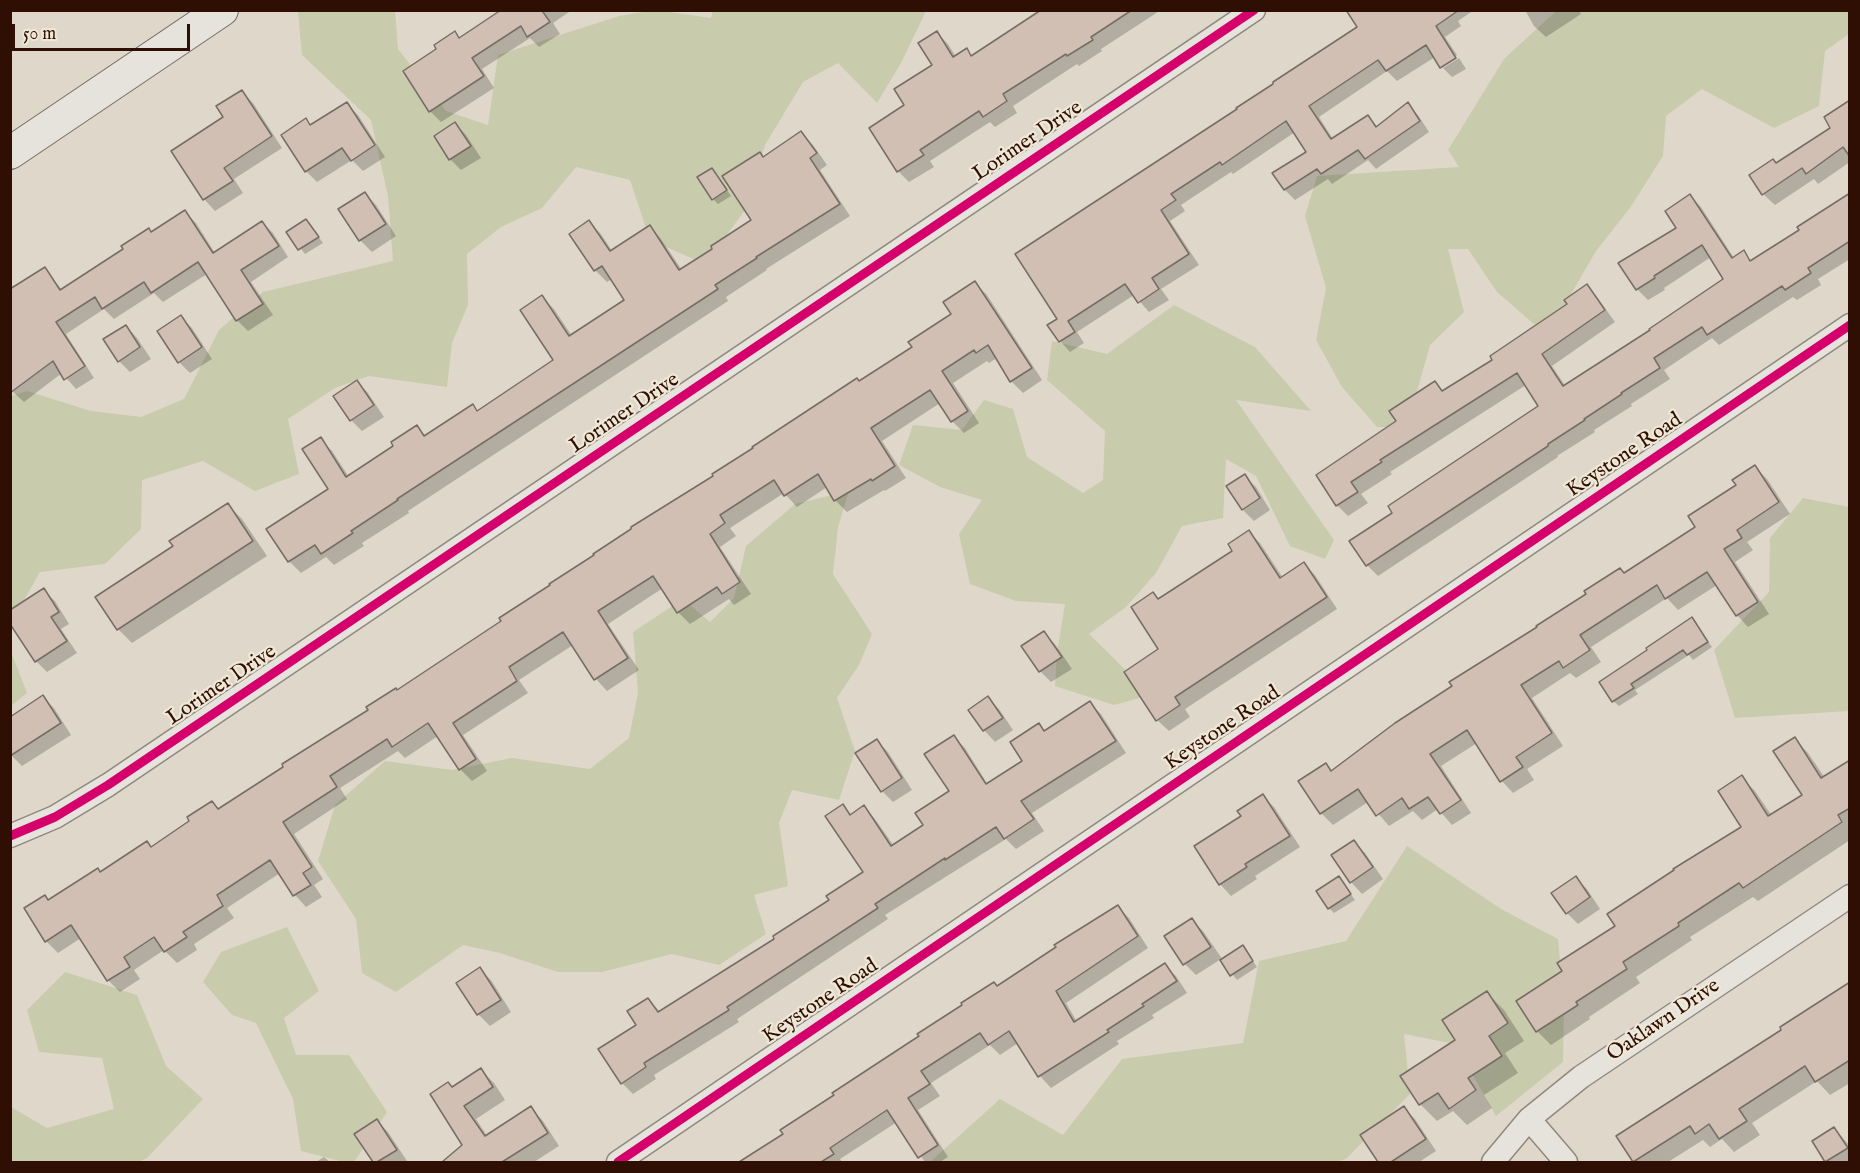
<!DOCTYPE html>
<html>
<head>
<meta charset="utf-8">
<style>
  body { margin:0 }
  #map { position:relative; width:1860px; height:1173px; overflow:hidden; background:#dfd8ca; font-family:"IM FELL English",serif }
  canvas { display:block }
  .frame { position:absolute; inset:0; border:12px solid #2f0f04; pointer-events:none }
  .scale { position:absolute; left:12px; top:24px; width:178px; height:27px; box-sizing:border-box; border:3px solid #2f0f04; border-top:0; padding-left:8px; font-size:18px; line-height:21px; white-space:nowrap; color:#2f0f04; -webkit-text-stroke:4px #efe8d7; paint-order:stroke }
</style>
</head>
<body>
<div id="map">
<canvas width="1860" height="1173"></canvas>
<div class="frame"></div>
<div class="scale">50 m</div>
</div>
<script>
const c = document.querySelector('canvas').getContext('2d');
c.lineJoin = 'round';
function paint(path, color) { c.fillStyle = color; c.fill(path, 'evenodd'); }
function trace(path, color, width, dash) { c.strokeStyle = color; c.lineWidth = width; c.lineCap = dash ? 'butt' : 'round'; c.setLineDash(dash || []); c.stroke(path); }
function write(font, color, halo, rows, align = 'center') {
  c.font = font + ' "IM FELL English",serif'; c.lineWidth = 4.5; c.setLineDash([]); c.textBaseline = 'middle'; c.strokeStyle = halo; c.fillStyle = color; for (const [text, x, y, turn = 0] of rows) {
    c.save(); c.translate(x, y); c.rotate((+turn || 0) * Math.PI / 180); c.textAlign = isNaN(turn) ? turn : align; if (halo) c.strokeText(text, 0, 0); c.fillText(text, 0, 0); c.restore();
  }
}
paint(new Path2D(`
  M655,10L711,18L713,10L926,11L901,63L877,103L838,63L803,82L765,145L749,205L705,264L650,240L630,180L576,167L542,208L501,227L467,254L468,305L452,343L447,387L369,376L335,388L288,419L299,474L255,491L203,461L142,480L141,529L105,564L40,572L11,623V396L27,391L91,411L141,417L184,399L219,330L263,292L393,261L388,196L371,120L302,55L298,11H395L398,49L446,111L488,125L498,55L619,16Z
  M1556,11H1849V34L1825,51L1819,106L1774,128L1702,89L1666,116L1663,156L1630,208L1596,251L1559,315L1535,325L1497,292L1468,249H1448L1464,312L1430,345L1407,427H1377L1342,387L1316,340L1326,288L1305,216L1317,176L1459,167L1448,150L1504,59Z
  M1174,305L1255,347L1311,411L1236,400L1334,540L1325,559L1290,546L1256,476L1226,459L1223,518L1182,526L1156,573L1126,607L1089,634L1151,695L1114,705L1055,686L1057,653L1065,604L1016,601L970,584L959,534L982,500L940,487L899,465L913,425L962,430L984,400L1013,409L1027,457L1083,493L1103,480L1105,431L1047,380L1052,341L1107,354Z
  M849,491L838,527L833,574L872,634L859,665L837,698L855,751L839,800L792,790L779,823L788,886L754,895L766,934L719,965L672,954L602,972H558L500,953L463,945L396,992L362,973L356,919L318,861L335,805L385,761L452,770L512,758L590,769L629,738L638,693L633,632L683,599L710,622L734,598L746,546L795,504Z
  M1803,498L1849,507V711L1735,718L1714,650L1769,592L1770,538Z
  M10,649L27,693L11,706H10Z
  M1407,846L1501,909L1558,939L1564,1006L1563,1062L1496,1116L1455,1044L1404,1034L1410,1094L1346,1159L1336,1162H930L1000,1099L1063,1135L1122,1059L1243,1043L1259,961L1346,941Z
  M287,927L319,991L284,1018L296,1055H349L387,1112L354,1162H344L301,1151L293,1099L256,1023L232,1015L203,982L221,952Z
  M65,972L137,995L166,1066L203,1099L147,1158L138,1162H11V1107L47,1128L114,1109L102,1058L39,1052L27,1010Z`), '#c8cbac');
paint(new Path2D(`
  M504,10H572L553,23L560,34L539,47L530,38L482,69L494,88L441,122L430,111L438,49L455,33L460,39Z
  M1042,10H1161L1101,49L1102,51L1079,66L1077,64L1013,106L1017,113L995,127L990,122L930,161L934,167L909,182L898,171L871,129L907,105L934,65L937,33L948,44L956,57L966,50L973,57Z
  M1360,10H1474L1458,21L1461,26L1445,37L1457,55L1442,67L1435,57L1397,81L1387,71L1319,117L1333,139L1368,117L1378,127L1407,104L1418,115L1429,132L1376,169L1368,160L1332,184L1328,179L1295,200L1285,190L1275,174L1308,152L1295,132L1233,174L1231,172L1181,205L1185,211L1170,221L1199,265L1161,289L1169,300L1149,312L1134,295L1077,332L1084,343L1070,352L1060,341L1059,319L1239,110L1359,28Z
  M1525,10H1579L1581,14L1546,37L1534,26Z
  M1459,58L1466,69L1452,77L1443,68Z
  M242,92L253,103L282,148L234,179L243,193L215,211L204,199L173,151L225,118Z
  M346,103L358,115L385,157L363,171L352,160L317,182L306,171V120L312,126Z
  M1850,112V162L1818,184L1814,179L1775,205L1763,194L1777,164L1832,128Z
  M455,124L466,135L481,158L461,170L450,159Z
  M801,133L813,145L827,165L820,170L850,216L766,269L767,270L726,297L728,301L408,511L409,513L362,543L364,546L334,565L326,557L301,573L289,561L268,529L330,489L320,439L332,451L349,477L395,447L417,427L426,436L473,406L479,412L555,361L542,297L554,309L572,336L626,301L612,279L607,282L595,270L589,222L601,234L612,251L650,227L661,239L682,270L753,220L764,158Z
  M712,169L731,196L718,204L713,199Z
  M1850,193V259L1818,279L1821,285L1797,300L1793,297L1719,345L1712,338L1664,370L1670,379L1631,404L1632,406L1594,430L1595,432L1557,456L1558,457L1378,576L1367,565L1394,513L1540,407L1526,385L1390,472L1392,474L1361,494L1368,503L1348,516L1337,505L1318,475L1398,422L1435,383L1443,392L1494,360L1569,304L1586,286L1597,297L1615,322L1552,366L1566,387L1652,330L1726,279L1711,257L1664,288L1665,290L1648,300L1637,289L1678,228L1690,196L1701,207L1734,258L1743,252L1752,262L1801,230Z
  M365,194L376,205L396,236L372,252L360,240L340,210Z
  M185,212L196,223L215,253L262,222L273,233L288,257L251,282L273,315L248,331L237,320L207,274L163,302L154,293L114,319L104,309L66,334L94,378L76,389L62,373L24,402L12,391L45,269L62,290Z
  M306,220L323,243L305,254L288,232Z
  M975,283L987,295L1042,380L1023,393L1011,381L997,358L989,363L987,361L953,383L979,423L964,433L952,421L940,403L882,441L906,478L885,491L884,490L847,512L835,500L827,487L797,507L784,493L730,528L736,536L720,547L751,594L734,605L729,599L690,624L678,612L663,588L608,624L639,670L607,691L596,679L573,645L519,680L528,693L463,735L487,771L472,781L460,769L438,736L405,758L398,751L340,788L347,799L294,834L323,879L314,885L322,897L306,907L295,895L280,873L227,908L234,918L194,944L197,950L177,963L164,950L134,970L140,979L120,992L108,980L81,938L58,953L46,941L45,896L49,901L98,870L101,873L152,848L192,822L212,803L219,810L914,347L953,314Z
  M181,317L192,328L212,359L190,373L179,362Z
  M126,326L137,338L151,359L130,372L119,361Z
  M357,382L368,393L384,417L362,431L351,420Z
  M1755,467L1767,479L1790,514L1747,542L1753,550L1735,562L1769,614L1748,627L1737,615L1717,585L1678,610L1667,598L1591,647L1601,662L1576,678L1570,673L1532,698L1563,746L1527,769L1534,780L1513,793L1502,781L1477,743L1441,766L1471,813L1452,825L1438,809L1422,820L1413,811L1389,826L1368,802L1333,825L1321,813L1326,764L1333,772L1697,527Z
  M1244,476L1256,487L1270,510L1254,521L1243,510L1228,487Z
  M228,505L242,519L267,556L132,643L118,629L175,547Z
  M1249,532L1260,543L1283,578L1304,564L1315,575L1337,609L1185,709L1190,717L1169,731L1157,720L1160,650L1153,594L1159,600L1234,551Z
  M43,590L55,601L69,624L61,629L77,653L47,672L36,661Z
  M1692,619L1712,647L1693,660L1689,655L1635,690L1638,694L1619,706L1613,701Z
  M1044,633L1055,644L1072,669L1051,682L1040,671Z
  M43,697L54,708L71,735L22,766L10,754Z
  M988,698L999,709L1013,730L995,742L984,730Z
  M1090,703L1101,714L1126,753L1032,813L1044,831L1016,849L1006,839L885,915L888,919L737,1019L739,1022L654,1075L656,1079L633,1094L622,1083L638,1025L648,999L661,1013L776,939L831,900L865,872L842,805L852,815L864,807L875,819L894,846L925,826L951,792L954,737L965,748L988,785L1024,761L1039,725L1046,732Z
  M1795,739L1808,753L1825,778L1850,761V840L1758,901L1753,897L1690,937L1692,940L1636,977L1640,983L1589,1017L1590,1019L1551,1045L1537,1031L1564,971L1617,926L1743,827L1741,777L1755,791L1772,816L1804,795Z
  M877,741L888,752L912,790L893,802L882,791Z
  M1262,796L1274,807L1300,847L1255,876L1257,879L1231,896L1220,884L1196,847L1243,816Z
  M1354,842L1365,853L1383,879L1362,894L1351,882Z
  M1339,878L1355,900L1334,913L1329,908Z
  M1576,878L1587,889L1600,909L1578,924L1567,913Z
  M1118,907L1129,918L1148,948L1066,1003L1077,1022L1165,965L1176,976L1187,993L1152,1015L1154,1018L1117,1041L1119,1044L1051,1088L1040,1076L1018,1043L1000,1055L990,1045L931,1083L940,1096L918,1110L948,1157L940,1162H925L897,1122L840,1159L842,1162H742Z
  M1192,920L1203,931L1223,960L1243,947L1257,967L1237,980L1221,959L1196,975L1185,964Z
  M480,969L491,980L511,1012L490,1026L478,1014L458,983Z
  M1850,984V1083L1830,1095L1817,1081L1752,1123L1760,1135L1734,1152L1722,1139L1710,1147L1703,1140L1668,1162H1634L1618,1136L1783,1030Z
  M1487,993L1504,1010L1524,1041L1505,1053L1518,1073L1484,1095L1492,1108L1467,1125L1453,1111L1437,1121L1420,1104L1402,1077L1457,1040Z
  M481,1070L494,1083L505,1100L476,1119L487,1136L531,1108L543,1121L559,1146L534,1162H447L456,1156L464,1145L453,1089Z
  M1404,1108L1415,1119L1436,1151L1419,1162H1380L1362,1135Z
  M377,1121L388,1132L407,1161L375,1162L356,1134Z
  M1834,1128L1850,1146V1162H1827L1814,1142Z
  M324,1157L330,1162H316Z`), '#0003');
const building = new Path2D(`
  M501,10H545L543,12L550,22L527,37L521,26L472,58L484,76L429,112L403,71L436,49L434,45L455,31L459,38Z
  M1041,10H1132L1091,37L1093,40L1067,56L1066,54L1003,94L1007,101L983,117L979,111L920,150L924,155L897,172L869,128L904,105L894,89L932,65L918,43L937,31L953,57L967,48L971,56Z
  M1346,10H1459L1436,26L1456,58L1440,68L1426,45L1386,71L1378,60L1309,106L1331,139L1368,115L1376,127L1408,102L1420,121L1365,159L1358,150L1321,174L1317,169L1284,190L1272,173L1306,152L1286,121L1222,165L1220,162L1171,194L1176,200L1161,210L1189,254L1152,278L1159,289L1138,303L1125,284L1068,321L1075,332L1059,342L1047,325L1057,319L1015,254L1237,109L1236,108L1273,84V82L1357,27Z
  M242,90L272,136L224,168L233,181L203,200L171,151L223,117L216,106Z
  M1850,100V157L1843,147L1806,174L1802,168L1762,195L1749,175L1773,159L1776,163L1830,128L1824,117Z
  M347,102L375,145L351,161L342,148L305,172L281,135L306,118L310,125Z
  M455,122L471,146L449,160L434,136Z
  M801,131L817,153L810,158L840,204L756,257L757,258L715,285L718,289L397,499L398,500L351,531L353,533L321,554L315,545L288,562L266,529L328,489L302,449L321,437L346,477L393,446L391,442L417,425L424,436L473,404L477,411L553,360L520,310L542,295L569,336L624,300L602,266L594,271L569,234L589,220L610,251L650,225L679,270L712,249L711,246L751,220L722,176L760,152L763,157Z
  M712,168L727,190L712,200L697,177Z
  M365,192L386,224L359,241L338,209Z
  M1850,193V241L1808,268L1811,273L1785,290L1782,286L1707,335L1702,327L1654,358L1660,368L1621,393L1622,394L1584,419L1585,420L1548,444V446L1366,566L1349,541L1392,513L1388,506L1538,406L1517,373L1380,460L1382,462L1351,482L1358,492L1336,506L1316,475L1396,421L1389,411L1435,381L1442,391L1492,360L1490,356L1567,304L1564,300L1587,284L1605,310L1542,354L1563,386L1650,330L1649,329L1723,279L1702,245L1654,276L1655,278L1636,290L1618,263L1676,228L1665,211L1690,194L1732,258L1744,250L1750,261L1799,230L1797,227Z
  M185,210L213,253L262,221L279,246L241,270L263,304L236,321L198,262L151,293L144,282L102,309L95,297L56,322L85,366L64,380L53,361L10,393V289L45,267L60,290L123,249L121,246L149,228L151,232Z
  M306,219L319,237L298,250L286,232Z
  M975,281L1032,368L1010,382L988,345L976,353L974,350L942,371L968,411L951,422L930,390L871,428L895,466L872,481L871,479L834,501L818,474L784,496L774,480L720,515L725,523L710,534L740,582L722,594L717,587L677,613L653,576L598,611L628,658L594,680L563,632L509,667L517,681L453,723L476,759L459,770L428,723L392,747L387,739L330,776L337,787L283,822L312,867L303,873L311,885L293,896L270,860L217,895L223,906L183,932L187,937L164,952L154,937L124,957L130,967L107,981L71,925L45,942L24,908L45,895L48,900L98,868L100,872L147,841L151,847L189,821L187,817L212,801L218,809L283,767L282,764L368,710L366,707L396,688L397,690L501,621L499,618L550,585L549,584L594,555L593,554L631,529V527L713,476L712,474L753,448L752,447L857,378L859,381L912,347L908,342L951,314L943,302Z
  M181,315L202,347L178,363L157,331Z
  M126,325L140,347L118,362L103,339Z
  M357,380L374,405L350,421L333,396Z
  M1755,465L1779,502L1737,530L1742,538L1724,549L1758,602L1736,616L1707,572L1665,599L1657,585L1580,635L1590,650L1563,668L1559,661L1521,685L1552,733L1516,757L1523,767L1500,782L1467,730L1430,754L1461,800L1440,814L1428,797L1409,809L1402,798L1376,816L1358,789L1320,814L1298,781L1326,763L1331,771L1395,723L1452,686L1449,682L1537,627L1536,626L1586,594L1584,591L1620,568L1624,573L1695,527L1688,516L1736,485L1732,480Z
  M1245,474L1260,498L1242,510L1226,486Z
  M228,503L253,541L117,630L95,597L173,546L169,541Z
  M1249,530L1280,578L1304,562L1327,597L1175,697L1180,705L1156,721L1124,672L1158,649L1131,607L1153,592L1158,599L1232,551L1228,544Z
  M44,588L59,612L51,617L67,641L35,662L10,624V610Z
  M1692,617L1708,642L1687,655L1683,650L1631,684L1634,688L1612,702L1599,682L1647,650L1646,648Z
  M1044,631L1062,657L1039,672L1021,646Z
  M43,695L61,723L10,756V717Z
  M988,696L1003,718L983,731L968,710Z
  M1090,701L1116,741L1021,801L1034,819L1004,839L996,827L945,860V858L875,904L878,908L727,1007L729,1010L644,1063L646,1067L621,1084L598,1049L636,1025L627,1011L648,998L658,1012L774,939L773,936L829,900L826,896L863,872L825,816L843,804L850,815L864,805L891,846L923,825L915,813L949,791L924,754L954,735L986,784L1022,761L1010,742L1039,723L1044,731Z
  M1795,737L1821,778L1850,760V808L1838,815L1842,822L1743,888L1739,883L1678,923L1679,926L1623,962L1627,969L1576,1002L1578,1005L1536,1032L1516,1001L1562,971L1557,963L1615,926L1607,914L1674,870L1673,869L1741,827L1718,791L1742,775L1768,816L1802,795L1773,751Z
  M877,739L902,778L881,792L855,753Z
  M1263,794L1290,836L1245,864L1247,867L1219,885L1194,846L1241,816L1237,811Z
  M1354,840L1373,867L1350,883L1331,855Z
  M1339,876L1351,894L1328,909L1316,891Z
  M1576,876L1590,897L1566,914L1551,893Z
  M1118,905L1138,936L1056,991L1074,1022L1165,963L1177,981L1142,1004L1144,1006L1107,1030L1109,1032L1038,1077L1009,1031L988,1045L980,1033L921,1071L930,1084L908,1098L938,1145L918,1158L887,1110L830,1148L834,1154L821,1162H739L783,1134L780,1130L834,1095L832,1093L919,1036L917,1034L962,1005L961,1003L994,982L997,986L1056,947L1054,945Z
  M1192,918L1211,947L1183,965L1164,936Z
  M1243,945L1253,961L1230,976L1220,960Z
  M480,967L501,1000L477,1015L456,983Z
  M1850,982V1060L1815,1082L1805,1066L1739,1109L1747,1121L1719,1139L1709,1124L1695,1134L1690,1126L1633,1162L1616,1136L1781,1030L1780,1027Z
  M1487,991L1508,1023L1489,1036L1502,1056L1468,1078L1476,1090L1449,1109L1438,1093L1419,1105L1400,1076L1455,1040L1442,1020Z
  M481,1068L493,1087L464,1106L485,1136L531,1106L548,1133L502,1162H442L462,1145L430,1094L448,1082L452,1087Z
  M1404,1106L1426,1139L1391,1162H1378L1360,1135Z
  M377,1119L397,1150L377,1162H373L354,1134Z
  M1834,1127L1848,1148L1825,1162L1812,1141Z`);
paint(building, '#d0bfb2');
trace(building, '#766d65', 1.5);
const street = new Path2D(`
  M10,836L55,817L108,785L1254,10
  M1529,1119L1566,1162
  M618,1162L1850,325
  M1493,1162L1529,1119L1581,1077L1850,896`);
const secondary = new Path2D(`
  M10,153L222,10`);
trace(street, '#90887f', 25);
trace(secondary, '#766d65', 34);
trace(street, '#e6e3dc', 22);
trace(secondary, '#e6e3dc', 32);
trace(new Path2D(`
  M10,836L55,817L108,785L1254,10
  M618,1162L1850,325`), '#d6006c', 9);
write('21px', '#2f0f04', '#efe8d7', [
  ["Lorimer Drive",1028,142,-34],
  ["Lorimer Drive",625,414,-34],
  ["Keystone Road",1625,456,-34],
  ["Lorimer Drive",222,686,-34],
  ["Keystone Road",1223,729,-34],
  ["Keystone Road",821,1002,-34],
  ["Oaklawn Drive",1664,1021,-34]
]);
</script>
</body>
</html>
